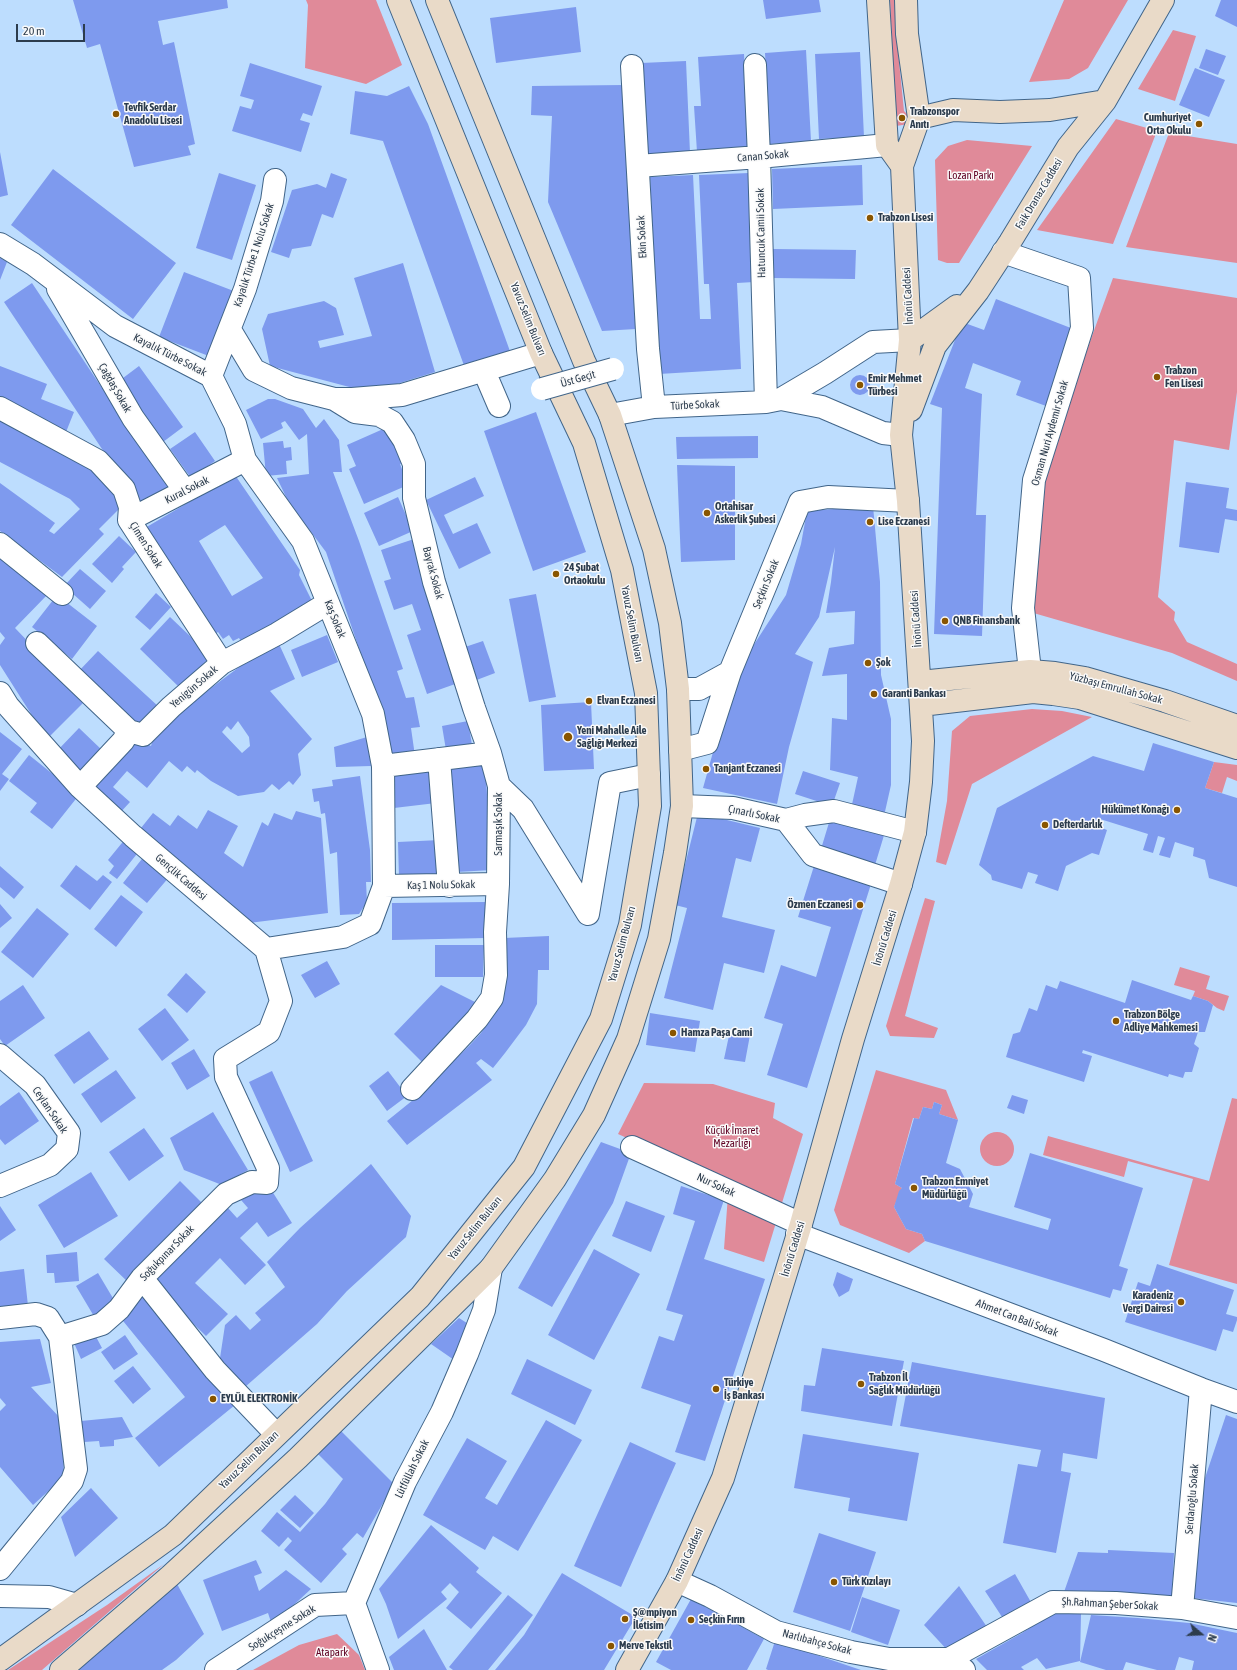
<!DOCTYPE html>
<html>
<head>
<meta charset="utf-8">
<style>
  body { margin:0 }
  #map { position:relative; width:1237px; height:1670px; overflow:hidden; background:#bdddfe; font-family:"Asap Condensed",sans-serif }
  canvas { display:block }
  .north { position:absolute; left:1181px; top:1614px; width:40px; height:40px; -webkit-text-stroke:3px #fafafa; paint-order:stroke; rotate:109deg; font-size:11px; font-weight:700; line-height:16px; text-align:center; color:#2c3c4d }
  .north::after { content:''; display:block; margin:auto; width:14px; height:18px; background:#2c3c4d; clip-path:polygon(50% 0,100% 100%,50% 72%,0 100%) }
  .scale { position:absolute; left:16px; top:24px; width:69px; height:18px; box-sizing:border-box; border:2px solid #2c3c4d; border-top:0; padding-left:5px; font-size:12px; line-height:14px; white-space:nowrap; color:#2c3c4d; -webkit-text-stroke:3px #fafafa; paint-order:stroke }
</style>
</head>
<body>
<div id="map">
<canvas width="1237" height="1670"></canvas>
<div class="north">N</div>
<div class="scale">20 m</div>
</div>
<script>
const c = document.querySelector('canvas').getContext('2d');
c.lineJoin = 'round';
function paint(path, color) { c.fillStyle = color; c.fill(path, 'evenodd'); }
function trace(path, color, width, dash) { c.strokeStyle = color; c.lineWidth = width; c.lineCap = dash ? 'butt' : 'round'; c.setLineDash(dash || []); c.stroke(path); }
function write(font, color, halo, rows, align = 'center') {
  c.font = font + ' "Asap Condensed",sans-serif'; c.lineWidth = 3; c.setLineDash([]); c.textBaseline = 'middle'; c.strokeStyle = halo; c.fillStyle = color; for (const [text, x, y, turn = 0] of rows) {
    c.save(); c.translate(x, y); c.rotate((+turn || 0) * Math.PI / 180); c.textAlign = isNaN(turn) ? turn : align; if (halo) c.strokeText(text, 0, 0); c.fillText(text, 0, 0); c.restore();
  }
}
paint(new Path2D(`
  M306,0H376L402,65L366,84L305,68L308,5Z
  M890,0H895L897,42L904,111L908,115L909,124L896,126Z
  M1064,0H1128L1088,68L1069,79L1029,82Z
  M1173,30L1196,36L1175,101L1138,89Z
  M1116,119L1157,131L1113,244L1037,230Z
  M1169,133L1237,144V263L1126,247Z
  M967,140L1032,146L959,263H947L938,260L935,160L948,146Z
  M1113,278L1237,298V392L1229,450L1174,440L1158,597L1175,612L1174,620L1187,642L1237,664V681L1172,653L1030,612L1041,477Z
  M1032,709L1062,711L1092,717L972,784L946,865L936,862L947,801L952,731L970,716Z
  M1214,762L1237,765V781L1227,777L1222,793L1205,788Z
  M925,898L935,901L905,1016L938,1028L934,1038L890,1036L886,1026Z
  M1180,967L1210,976L1206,989L1229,996L1224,1011L1217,1008L1208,1001L1193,996L1195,991L1174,985Z
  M876,1070L946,1090L958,1120L939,1114L942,1105L934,1102L932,1109L923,1107L919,1119L913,1118L895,1184L902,1188L894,1207L906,1229L922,1234L925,1241L909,1253L840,1225L834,1210Z
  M644,1083L713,1084L775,1103L773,1118L803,1134L764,1262L724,1249L728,1195L747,1204L746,1212L770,1219L715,1178L618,1134Z
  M1232,1098L1237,1099V1284L1169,1265L1193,1179L1128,1161L1124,1177L1043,1155L1048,1136L1209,1181Z
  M980 1149a17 17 0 1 1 34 0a17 17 0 1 1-34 0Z
  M164,1564L42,1670H8L107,1605Z
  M337,1634L359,1655L365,1670H253L299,1645Z`), '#e08a99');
paint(new Path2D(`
  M73,0H227L228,8L158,21L163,45L174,42L195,144L188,146L191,155L134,167L100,44L87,48Z
  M763,0H819L821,12L766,19Z
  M1221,0H1237V27L1215,16Z
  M576,7L581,52L496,63L490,18Z
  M1206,49L1226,56L1218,75L1199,68Z
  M806,50L811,141L770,144L765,53Z
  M860,52L864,137L819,139L815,54Z
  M744,54L749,148L697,152L694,106H701L698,57Z
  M686,61L690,153L645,155L641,63Z
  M250,63L322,86L312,116L303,113L300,120L310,123L301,152L232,131L240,106L251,109L254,100L240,96Z
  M1195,68L1225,80L1209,117L1179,105Z
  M624,85L636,329L602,331L548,202L552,116L531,115L532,86Z
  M409,86L428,124L511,354L466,371L383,141L350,134L355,91L387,96Z
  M0,152L8,195L0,197Z
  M862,165L863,205L773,209L772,169Z
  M53,169L176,263L133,319L11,225Z
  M219,173L256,185L232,260L196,248Z
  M331,173L347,179L333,218L322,214L311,246L292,249L289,258L271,252L292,190L317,184L326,188Z
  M749,173L754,282L737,283L741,369L659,374L650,177L693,175L700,319H711L709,284H704L699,175Z
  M773,249L856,250L855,279L773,278Z
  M0,258L7,262L0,280Z
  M403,263L435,372L387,387L357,389L270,366L262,329L268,314L324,301L336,308L344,335L318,341L320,348L372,336L354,278Z
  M184,272L239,293L214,358L159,337Z
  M32,283L168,487L140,506L4,302Z
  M996,299L1076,330L1046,406L1016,395L1021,381L973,363L965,388L982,394L976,515H986L982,636L934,634L942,408L930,404L962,322L984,330Z
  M0,366L47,384L41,399L74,412L66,432L0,401Z
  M139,366L183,427L163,442L119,381Z
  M850 385a10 10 0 1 1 20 0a10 10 0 1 1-20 0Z
  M268,399H275L303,409L316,428L324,419L339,440L342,472H333L359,541L403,669L397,671L406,698L414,697L420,727L411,728L415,756L386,760L379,707L326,552L302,520H297L277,478L309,474L307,434L299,440L285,421L281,423L283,428L261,439L246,410Z
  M536,412L586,552L533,571L484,431Z
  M0,416L99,472L127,501L99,529L104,534L62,577L0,531V483L55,523L49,531L54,534L80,509L70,499L0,462Z
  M390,426L406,462L400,464L408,485L364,504L349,469L356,466L347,445Z
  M195,432L215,461L191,478L170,449Z
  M758,436V458L677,459L676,437Z
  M283,441L284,448L291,447L292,460L286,461L287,474L266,476L263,443Z
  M677,465L735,466V560L681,562Z
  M235,475L300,570L299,575L313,603L244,646L239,638L233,641L229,635L223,639L218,632L211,637L145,528ZM225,525L263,578L232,596L199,541Z
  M475,477L484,496L444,515L453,534L477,523L491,553L459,569L426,500Z
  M1186,482L1229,488L1226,508L1237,510V521L1225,519L1219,553L1179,547Z
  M398,497L413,531L379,546L364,513Z
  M873,506L880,582L881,675L891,719V785L884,816L851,809L858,777L830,770L832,718L847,720V674L822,676L829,648L854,644L855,611L826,613L831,582L835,547L819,617L795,654L813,662L789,747L777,804L703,788L720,727L744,660L786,595L801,544L807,511Z
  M119,536L136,552L122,567L124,569L112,583L92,564Z
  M414,539L458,683L427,694L407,635L421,630L412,604L394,610L384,581L391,579L381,550Z
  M0,555L48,594L15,628L85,701L47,739L0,665V645L5,638L0,632Z
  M80,569L106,591L90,609L64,586Z
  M156,593L171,607L150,630L135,617Z
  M536,594L556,697L529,702L509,599Z
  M57,595L97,626L72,659L32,627Z
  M170,617L211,656L180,688L140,649Z
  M327,635L338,662L302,677L291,650Z
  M483,641L495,673L474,681L462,648Z
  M279,644L295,679L270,691L312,739L298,754L301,775L293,785L289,781L279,790L272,784L264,792L238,796L211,781L197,770L195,773L187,766L182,772L169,761L147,788L127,771L113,787L130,802L118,815L86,787L133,737L151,746L156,729L254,656ZM238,721L249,737L250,746L242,753L222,732L227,726L231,730Z
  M98,651L159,707L139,729L77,673Z
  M591,702L594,769L544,771L541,705Z
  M468,721L472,745L446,750L442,726Z
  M79,728L103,751L82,774L56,752Z
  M0,732L22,749L2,774L9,779L0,791Z
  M367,737L371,766L336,767L334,747Z
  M1153,743L1214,762L1205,788L1237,798V887L1209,878L1205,860L1193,856L1194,848L1175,842L1170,858L1159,855L1165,838L1158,836L1153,853L1143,850L1148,834L1100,819L1097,826L1107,830L1099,855L1092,853L1066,866L1058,891L1035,883L1038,875L1028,872L1022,889L992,880L991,875L979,865L997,808L1093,756L1144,771Z
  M29,755L79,795L52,829L30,812L37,803L9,781Z
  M485,764L492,870L456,872L449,766Z
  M432,768L436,803L394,808L391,773Z
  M803,771L840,783L832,806L795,794Z
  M360,776L370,850L371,882H366L367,902L359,914L340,915L337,852L330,854L325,813L321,814L319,801L314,802L312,789L333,786L332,780Z
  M208,810L238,826L224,853L243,867L262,822L268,826L274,813L292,820L296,811L321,818L328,913L249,923L137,833L153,813L170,826L178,815L197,829Z
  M698,813L760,828L751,862L736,858L722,917L775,930L764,973L724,963L713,1010L664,998L687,908L675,905Z
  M831,816L885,832L875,865L821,849Z
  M126,838L140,850L117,879L109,873L114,866L108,860Z
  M440,840L442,875L399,878L398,842Z
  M145,855L170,876L147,903L123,883Z
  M76,865L97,881L103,875L112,882L90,910L60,886Z
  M0,866L24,887L14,899L0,887Z
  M814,866L871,884L807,1088L767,1075L783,1024L764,1018L781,965L816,977L831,927L798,917Z
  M121,895L143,912L116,947L94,929Z
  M486,902V938L392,940V903Z
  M0,904L12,918L0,928Z
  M37,908L69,934L33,978L1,952Z
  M549,936V970H538L537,1004L526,1025L505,1053L493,1068L481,1059L476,1063L492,1080L407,1145L387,1121L413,1100L469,1046L481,1033L499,1007L504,938Z
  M435,945H484L483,977H435Z
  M327,961L340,984L315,998L301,975Z
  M186,973L206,992L187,1013L167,995Z
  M1132,980L1191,1000L1193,996L1208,1001L1213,1005L1205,1032H1198L1194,1044L1199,1048L1192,1072H1185L1183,1078L1169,1074L1168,1077L1083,1050L1082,1053L1092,1056L1084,1082L1006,1057L1013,1034L1020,1032L1029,1008L1037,1011L1046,985L1057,989L1060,981L1125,1003Z
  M23,985L45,1018L5,1046L0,1039V1001Z
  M441,985L481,1005L423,1063L394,1034Z
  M165,1008L189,1040L162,1061L138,1029Z
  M650,1013L700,1021L695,1052L646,1045Z
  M89,1031L109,1059L74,1084L54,1055Z
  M730,1031L750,1035L745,1062L724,1059Z
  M194,1049L210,1076L187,1090L171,1063Z
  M116,1070L136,1098L101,1123L81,1094Z
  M272,1071L313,1161L290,1172L249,1082Z
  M388,1071L407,1096L387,1111L369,1086Z
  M19,1092L39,1121L5,1145L0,1139V1106Z
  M1012,1095L1028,1100L1024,1114L1007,1108Z
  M934,1102L942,1105L939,1114L958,1120L946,1163L960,1169L973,1194L969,1207L1048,1230L1051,1219L1014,1207L1030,1153L1143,1188L1119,1266L1128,1269L1121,1291L1113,1289L1110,1298L925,1241L922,1234L906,1229L894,1207L899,1191L902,1188L895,1184L914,1118L919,1119L923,1107L932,1109Z
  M213,1112L248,1170L222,1185L184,1170L170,1138Z
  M144,1128L164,1156L129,1181L109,1152Z
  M601,1142L631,1153L613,1203L552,1307L518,1288Z
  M371,1164L411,1216L406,1237L347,1291L317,1324L245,1387L220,1358L225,1325L236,1315L250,1330L261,1320L255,1313L285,1287L267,1262L300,1228Z
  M91,1172L118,1216L64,1248L38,1205Z
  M180,1181L205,1206L130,1284L104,1259Z
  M681,1186L724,1200L704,1259L765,1279L705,1461L675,1452L691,1405L641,1388L659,1336L674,1341L683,1315L666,1310L695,1221L673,1214Z
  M272,1191L292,1223L268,1237L257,1222L240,1238L266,1265L245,1285L220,1258L195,1283L228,1314L206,1336L152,1284L199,1236L228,1208L237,1218L248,1208L241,1200L253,1194Z
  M626,1201L665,1216L651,1252L612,1236Z
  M0,1206L16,1230L0,1241Z
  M594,1249L640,1274L594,1360L548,1335Z
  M77,1252L79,1281L55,1283L54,1273H47L46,1255Z
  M1157,1264L1234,1290L1226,1314L1237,1317V1320L1233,1332L1223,1329L1216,1351L1125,1322L1138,1282L1150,1286Z
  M24,1269L28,1306L0,1308V1272Z
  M837,1272L853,1279L849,1291L839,1297L833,1285Z
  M98,1273L117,1305L95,1318L76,1286Z
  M147,1293L235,1405L159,1467L135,1438L185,1397L119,1316Z
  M459,1318L470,1325L457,1362L431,1344Z
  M94,1333L102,1348L81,1359L74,1343Z
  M125,1335L138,1354L114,1370L101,1352Z
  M40,1339L51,1383L31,1387L62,1420L64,1477L33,1505L0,1467V1411L6,1405L0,1398V1342Z
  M822,1348L904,1361L892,1426L801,1411L804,1385L815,1386Z
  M527,1359L592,1390L575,1425L511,1394Z
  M912,1362L1105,1398L1097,1459L1063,1453L1061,1471L1071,1473L1056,1553L1003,1543L1018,1464L1037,1467L1041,1450L900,1426Z
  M133,1366L151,1389L133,1404L114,1381Z
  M1226,1415L1237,1419V1603L1192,1598L1204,1481Z
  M122,1417L133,1437L114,1440V1446L100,1447L99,1441L84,1442L81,1421Z
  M546,1420L582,1440L518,1551L493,1536L485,1550L423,1515L467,1438L507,1461L485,1498L497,1505Z
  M341,1431L394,1484L363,1538L357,1533L342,1549L347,1554L321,1583L284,1550L292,1541L288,1537L279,1547L261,1531L277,1512L300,1532L325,1504L343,1479L318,1454Z
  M803,1434L919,1453L907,1521L848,1511L850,1498L794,1488Z
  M630,1442L676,1463L621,1587L574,1566Z
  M91,1488L118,1518L75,1557L61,1517Z
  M295,1495L314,1513L300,1528L280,1510Z
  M431,1525L479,1568L476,1572L502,1593L471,1629L446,1608L459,1592L450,1583L441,1592L447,1599L398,1639L386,1604L379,1589Z
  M819,1533L876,1552L850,1631L793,1612Z
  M1108,1550L1174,1553L1172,1598L1064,1592L1078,1552L1108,1553Z
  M256,1560L262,1573L254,1576L259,1591L286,1570L311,1589L272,1625L268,1613L222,1631L203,1580Z
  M562,1573L636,1617L604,1670H495L524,1635Z
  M1015,1574L1032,1604L1004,1620L985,1591Z
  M176,1582L204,1634L176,1660L162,1670H75Z
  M959,1586L987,1627L951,1654L924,1625Z
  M508,1595L533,1615L488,1670H453L449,1667Z
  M862,1597L900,1610L888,1645L851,1632Z
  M691,1599L764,1639L747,1670H671L656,1662Z
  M1051,1614H1081L1080,1661L1046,1669L1037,1658L1021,1667L1024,1670H987L976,1659L1022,1633Z
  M1091,1615L1138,1618L1189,1623L1237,1633V1670H1192L1194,1661L1179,1657L1175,1670H1157L1126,1662L1123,1670H1106L1080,1662Z
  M424,1629L447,1670H394L389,1657Z
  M775,1641L861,1670H768L766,1669Z`), '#7e9aee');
const street = new Path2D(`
  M755,65L759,157L766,402
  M632,66L648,349L654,407
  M638,166L759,157L887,145
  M0,244L33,264L115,326L211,376
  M1003,252L1079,278L1082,328L1034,480L1023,608L1030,671
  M58,289L133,418L185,491
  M230,330L254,370L291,388L334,399H352L402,395L541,353
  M484,371L499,406
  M211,376L245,289L272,201L275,180
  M334,399L355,412L379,415L392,422L404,440L414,464V498L434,582L474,708L490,753L499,786L498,884L495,932L496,975L492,998L477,1019L412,1089
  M781,399L825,373L873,342L910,340
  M0,408L98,461L124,489L130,507L129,520L222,663
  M610,415L654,407L766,402L781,399L822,407L883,433L901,435
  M129,520L245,460
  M0,544L62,594
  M37,643L129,731
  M678,689H699L730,672
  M0,693L8,706L80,787L133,836L266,949L343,937L370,924L384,886L383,766L373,714L303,541L245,460L235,424L211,376
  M680,750L707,743L730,672L800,502L828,497L908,501
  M439,759L449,886
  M383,766L490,753
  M499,786L523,809L588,914L610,783L649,775
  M80,787L123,741L129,731L143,735L171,707L222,663L277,634L328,603
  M682,806L733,808L786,820L813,855L901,884
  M786,820L805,815L834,811L915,832
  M384,886L498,884
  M0,1055L35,1085L69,1133L67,1149L50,1165L0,1186
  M632,1147L801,1224
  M797,1234L1104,1350L1201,1389L1237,1402
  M142,1278L215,1370L276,1434
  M0,1318L36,1314L48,1318L60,1337L76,1469L72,1481L0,1569
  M60,1337L102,1324L119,1309L142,1278L226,1194L252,1182L267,1183L268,1168L226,1077L225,1059L269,1032L281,1001L266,949
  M677,1581L710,1596L776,1632L851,1652L889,1659H949L964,1670
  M0,1596L49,1597L77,1605
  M1182,1608L1201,1389
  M949,1659L1053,1602L1116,1603L1182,1608L1237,1618
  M216,1670L315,1605L354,1603
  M378,1670L354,1603L405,1482L442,1412L467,1354L484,1310L491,1268`);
const secondary = new Path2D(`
  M878,0L887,145L902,166
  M919,118L953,110L1000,112L1050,110L1105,101
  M910,340L957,306
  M911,410L935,346L978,291L1010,242L1068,147L1105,101L1163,0
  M920,682L1030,671L1055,673L1085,678L1165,701L1237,726
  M921,705L1033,692L1053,694L1080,698L1237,748
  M0,1660L173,1535L420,1297L524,1167L601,1019L630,925L650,806L646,693L622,570L584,443L541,353L398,0
  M61,1670L170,1576L298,1458L491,1268L555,1179L594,1115L628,1039L659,939L675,853L682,806L678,689L670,623L654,549L610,415L584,361L437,0
  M627,1670L677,1581L723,1478L801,1224L853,1039L901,884L915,832L921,782L923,741L908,501L901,435L910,340L902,166L919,118L907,34L906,0`);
trace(street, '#416589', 24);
trace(secondary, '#416589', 24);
trace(street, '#fff', 22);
trace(secondary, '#e9dac8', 22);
const streetBridge = new Path2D(`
  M542,389L613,369`);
trace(streetBridge, '#416589', 24, []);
trace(streetBridge, '#fff', 22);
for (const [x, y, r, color] of [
  [116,114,4,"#895500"],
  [902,118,4,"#895500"],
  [1199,124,4,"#895500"],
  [870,218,4,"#895500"],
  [1157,377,4,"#895500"],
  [860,385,4,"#895500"],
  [707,513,4,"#895500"],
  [870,522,4,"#895500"],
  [556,574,4,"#895500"],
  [945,621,4,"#895500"],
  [868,663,4,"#895500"],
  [874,694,4,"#895500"],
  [589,701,4,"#895500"],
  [568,737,5,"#895500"],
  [706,769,4,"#895500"],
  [1177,810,4,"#895500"],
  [1045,825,4,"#895500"],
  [860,905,4,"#895500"],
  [1116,1021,4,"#895500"],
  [673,1033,4,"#895500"],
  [914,1188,4,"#895500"],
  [1181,1302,4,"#895500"],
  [861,1384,4,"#895500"],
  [716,1389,4,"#895500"],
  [213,1399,4,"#895500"],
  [834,1582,4,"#895500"],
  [625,1619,4,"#895500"],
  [691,1620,4,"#895500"],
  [611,1646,4,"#895500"]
]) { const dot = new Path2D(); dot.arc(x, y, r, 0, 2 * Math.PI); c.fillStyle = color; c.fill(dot); trace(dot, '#fafafa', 1.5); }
write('bold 11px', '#2c3c4d', '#fafafa', [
  ["Tevfik Serdar",124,108],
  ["Anadolu Lisesi",124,121],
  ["Trabzonspor",910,112],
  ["Anıtı",910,125],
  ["Cumhuriyet",1191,118,"right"],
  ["Orta Okulu",1191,131,"right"],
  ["Trabzon Lisesi",878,218],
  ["Trabzon",1165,371],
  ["Fen Lisesi",1165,384],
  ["Emir Mehmet",868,379],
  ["Türbesi",868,392],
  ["Ortahisar",715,507],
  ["Askerlik Şubesi",715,520],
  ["Lise Eczanesi",878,522],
  ["24 Şubat",564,568],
  ["Ortaokulu",564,581],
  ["QNB Finansbank",953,621],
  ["Şok",876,663],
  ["Garanti Bankası",882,694],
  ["Elvan Eczanesi",597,701],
  ["Yeni Mahalle Aile",577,731],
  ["Sağlığı Merkezi",577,744],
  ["Tanjant Eczanesi",714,769],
  ["Hükümet Konağı",1169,810,"right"],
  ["Defterdarlık",1053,825],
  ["Özmen Eczanesi",852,905,"right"],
  ["Trabzon Bölge",1124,1015],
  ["Adliye Mahkemesi",1124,1028],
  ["Hamza Paşa Cami",681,1033],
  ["Trabzon Emniyet",922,1182],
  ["Müdürlüğü",922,1195],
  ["Karadeniz",1173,1296,"right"],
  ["Vergi Dairesi",1173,1309,"right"],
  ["Trabzon İl",869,1378],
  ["Sağlık Müdürlüğü",869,1391],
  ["Türkiye",724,1383],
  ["İş Bankası",724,1396],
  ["EYLÜL ELEKTRONİK",221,1399],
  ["Türk Kızılayı",842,1582],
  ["Ş@mpiyon",633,1613],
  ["İletisim",633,1626],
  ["Seçkin Fırın",699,1620],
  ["Merve Tekstil",619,1646]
], 'left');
write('11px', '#2c3c4d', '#fafafa', [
  ["Canan Sokak",763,156,-5],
  ["Faik Dranaz Caddesi",1039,194,-59],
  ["Hatuncuk Camii Sokak",761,233,-91],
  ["Ekin Sokak",642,237,-93],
  ["Kayalık Türbe 1 Nolu Sokak",254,255,-72],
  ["İnönü Caddesi",908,296,-93],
  ["Yavuz Selim Bulvarı",528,319,68],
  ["Kayalık Türbe Sokak",170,355,27],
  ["Üst Geçit",578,379,-16],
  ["Çağdaş Sokak",115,388,60],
  ["Türbe Sokak",695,405,-3],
  ["Osman Nuri Aydemir Sokak",1050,433,-74],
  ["Kural Sokak",187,490,-27],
  ["Çimen Sokak",146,545,58],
  ["Bayrak Sokak",433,573,75],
  ["Seçkin Sokak",766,584,-68],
  ["Kaş Sokak",335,619,68],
  ["İnönü Caddesi",916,619,-94],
  ["Yavuz Selim Bulvarı",632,624,79],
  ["Yenigün Sokak",194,687,-41],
  ["Yüzbaşı Emrullah Sokak",1116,688,15],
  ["Çınarlı Sokak",754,814,12],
  ["Sarmaşık Sokak",499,824,-90],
  ["Gençlik Caddesi",181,877,41],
  ["Kaş 1 Nolu Sokak",441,885,-1],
  ["İnönü Caddesi",885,938,-73],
  ["Yavuz Selim Bulvarı",622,944,-75],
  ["Ceylan Sokak",50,1110,56],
  ["Nur Sokak",716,1185,25],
  ["Yavuz Selim Bulvarı",475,1228,-51],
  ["İnönü Caddesi",793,1249,-73],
  ["Soğukpınar Sokak",167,1253,-46],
  ["Ahmet Can Bali Sokak",1017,1318,21],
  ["Yavuz Selim Bulvarı",249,1460,-44],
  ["Lütfüllah Sokak",412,1469,-64],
  ["Serdaroğlu Sokak",1192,1499,-85],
  ["İnönü Caddesi",688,1555,-65],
  ["Şh.Rahman Şeber Sokak",1110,1604,3],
  ["Soğukçeşme Sokak",282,1628,-32],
  ["Narlıbahçe Sokak",817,1642,15]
]);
write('11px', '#5f0022', '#fafafa', [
  ["Lozan Parkı",971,176],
  ["Küçük İmaret",732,1131],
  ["Mezarlığı",732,1144],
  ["Atapark",332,1653]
]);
</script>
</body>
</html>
